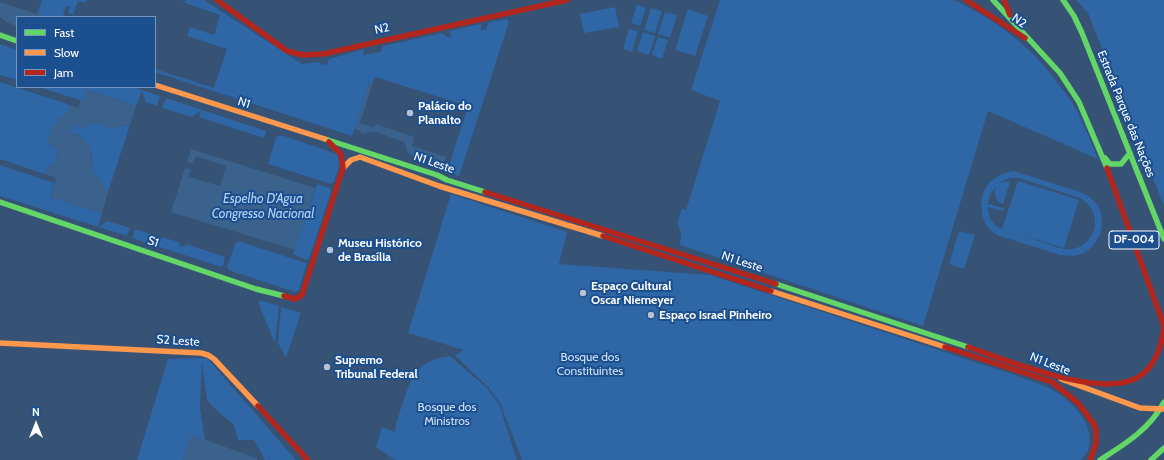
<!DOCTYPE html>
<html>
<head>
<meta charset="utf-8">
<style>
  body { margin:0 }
  #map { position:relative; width:1164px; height:460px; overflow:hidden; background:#365274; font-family:Cabin,sans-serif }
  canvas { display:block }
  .legend { position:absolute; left:16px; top:16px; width:140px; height:72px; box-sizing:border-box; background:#1b4f8f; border:1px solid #7695bc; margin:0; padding:5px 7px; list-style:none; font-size:12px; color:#fff }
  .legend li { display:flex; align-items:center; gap:8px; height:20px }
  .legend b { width:20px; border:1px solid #7695bc }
  .north { position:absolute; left:16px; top:404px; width:40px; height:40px; -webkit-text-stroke:3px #1b4f8f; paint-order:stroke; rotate:0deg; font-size:11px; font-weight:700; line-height:16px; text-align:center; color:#fff }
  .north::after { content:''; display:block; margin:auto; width:14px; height:18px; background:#fff; clip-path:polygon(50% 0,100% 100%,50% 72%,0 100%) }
</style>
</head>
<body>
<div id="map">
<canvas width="1164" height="460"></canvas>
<ul class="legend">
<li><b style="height:5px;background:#63d668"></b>Fast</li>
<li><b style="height:5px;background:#ff974d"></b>Slow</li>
<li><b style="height:5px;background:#b3261e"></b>Jam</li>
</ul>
<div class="north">N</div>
</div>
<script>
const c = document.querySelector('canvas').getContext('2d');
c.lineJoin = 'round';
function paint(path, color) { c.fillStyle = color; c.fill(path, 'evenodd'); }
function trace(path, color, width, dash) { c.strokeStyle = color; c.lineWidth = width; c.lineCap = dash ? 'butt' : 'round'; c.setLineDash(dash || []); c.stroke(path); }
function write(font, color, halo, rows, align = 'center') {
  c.font = font + ' Cabin,sans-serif'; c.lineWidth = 4; c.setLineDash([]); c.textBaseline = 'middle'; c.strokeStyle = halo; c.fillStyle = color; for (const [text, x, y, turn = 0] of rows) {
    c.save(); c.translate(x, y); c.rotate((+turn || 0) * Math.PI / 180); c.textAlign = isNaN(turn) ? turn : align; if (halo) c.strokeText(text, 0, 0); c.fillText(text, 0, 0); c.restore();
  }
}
paint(new Path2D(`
  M42,0H87L86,3L78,1L73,15L68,13L70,7L66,6L63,15L67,17H40L41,12L38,11Z
  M177,0L185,2L186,0H204L302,64L319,62L321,65L327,64L329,59C341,56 352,52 364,49L363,55L381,52L383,46L442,33L448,38L452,36L449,31L481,24V30H485L489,22L507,19L509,22L459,176L447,172L468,106L375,77L373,82L370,81L352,136L155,72V69L214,88L227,49L187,36L190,27L214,35L220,15Z
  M720,0H955C1001,24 1032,46 1062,89C1066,94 1071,100 1074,106C1084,123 1091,142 1098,159L988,111L923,326L680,245L681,232L677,223L682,208L686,210L720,101L691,90Z
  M1076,0H1164V206L1088,13Z
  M637,5L646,8L640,26L631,23Z
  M615,7L619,27L584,33L580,14Z
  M651,8L662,11L655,33L644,30Z
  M688,9L708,16L695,56L675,50Z
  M665,12L677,15L670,38L658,34Z
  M629,29L638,31L632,52L623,49Z
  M643,32L655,36L649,55L637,51Z
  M658,37L668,40L662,59L652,55Z
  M0,44L17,50V80L0,75Z
  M0,82L70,105C68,117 60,116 55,125C52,130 51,138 50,144L57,149V154L55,163L49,166L44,174L0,159Z
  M38,87H133L160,96L157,106L146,102L142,91L136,106L87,90L83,101Z
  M166,98L266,131L264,138L199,117L201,110L192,117L162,108Z
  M93,123H98L112,128L130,125L108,192L93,170L92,155L86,143L80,136L71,133L74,125L83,128Z
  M278,136H284L337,154L340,162L334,182L331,184L268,164L276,137Z
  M0,165L54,183L50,197L102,213L98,227L108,221L130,228L127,236L0,196Z
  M1014,171L1080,192L1088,196L1096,203L1101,211L1102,225L1100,235L1092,247L1084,253L1074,256L1060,255L1000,236C979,229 975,196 991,181C998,175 1005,173 1014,171ZM1012,178H1019L1080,198C1107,213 1095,253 1063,249L997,227C991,222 988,215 988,207L1003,211L1004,208L988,204L990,195L996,186C993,194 995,201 1003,204L1010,182H1004L999,183L1007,179Z
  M1018,181L1079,200L1064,248L1002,229Z
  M317,184L330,188L331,192L310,256L307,260L293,254Z
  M451,194L567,232L559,264L710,275L1018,376C1031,381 1046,386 1058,393C1076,405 1096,428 1088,450C1087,454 1083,457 1081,460H522L500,403L488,387L473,373L455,355L464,350L408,333Z
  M135,229L154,235L158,245L161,237L179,242L180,246L183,247L186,244L225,257L223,266L221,267L132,238Z
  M959,231L975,235L964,269L949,264Z
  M238,241L306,263V266L299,290L295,292L228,270L227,267L235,244Z
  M259,300L279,306L275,343L259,305Z
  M281,307L301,313L286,358L278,343Z
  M450,356L487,388L499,404L517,460H395L376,447L382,427L395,432C396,421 400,412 403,402C411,376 420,359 450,356Z
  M207,358L295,459V460H265L254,440H238L234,425L213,407L207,400L202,362L200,409L205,440L191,436L183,460H137L168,359Z`), '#2f66a5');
paint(new Path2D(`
  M0,2L37,14L38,11L42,12L40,17H17V26L6,22V21L0,17Z
  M370,81L373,82L360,123L374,128L376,124L414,137L412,146L446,157L444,165L435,158H431L428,159L416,157L408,153L404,142L376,132H372L362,134L360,131L354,128Z
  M86,90L136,106L130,125C124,125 119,127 114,128C98,128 103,118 83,128L74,125L71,133L80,136L90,147L93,170L108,192L102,213L50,197L56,178L44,174L49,166L55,162C61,147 55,151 48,140C49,134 52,127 56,123C62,116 69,115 70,105L78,108L81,100L83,101Z
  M191,149L315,188L295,250L171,212L185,168L191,169L189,177L220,186L226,166L196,156L193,164L187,162Z
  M191,435L257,458V460H183Z`), '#3b618d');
trace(new Path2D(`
  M993,0L1060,73L1079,102L1107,168
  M1063,0L1074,16L1082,33L1164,239
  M0,35L17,41
  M325,139L437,175L447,180L485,192
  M1105,158L1110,164H1121L1130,153
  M0,202L256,289L284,296
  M776,284L968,347
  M1100,460C1125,444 1150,429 1164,402
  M1151,460L1164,448`), '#63d668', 5.5);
trace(new Path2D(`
  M155,85L325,139
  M343,168L351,160L360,157L439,186L603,236
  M771,291L945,347
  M0,343L201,353L208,355L214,359L258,406
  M1061,379L1140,408L1164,409`), '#ff974d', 5.5);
trace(new Path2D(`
  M217,0L287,51L303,55L323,54L567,0
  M966,0L1025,38
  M1004,0L1010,15
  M1107,168L1164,326
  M485,192L776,284
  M603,236L771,291
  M284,296L295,299L302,295L343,168L341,154L329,142
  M945,347L1052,382L1078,403L1094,424L1096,429V444L1090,460
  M968,347C1007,360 1104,401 1140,376C1156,365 1161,346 1164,328
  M258,406L308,460`), '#b3261e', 5.5);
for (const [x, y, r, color] of [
  [410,113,4,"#b9c2ce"],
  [330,250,4,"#b9c2ce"],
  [583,293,4,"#b9c2ce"],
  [651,315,4,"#b9c2ce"],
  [327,367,4,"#b9c2ce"]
]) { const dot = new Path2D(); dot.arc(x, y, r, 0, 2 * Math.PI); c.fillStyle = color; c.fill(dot); trace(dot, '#1b4f8f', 1.5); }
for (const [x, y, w] of [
  [1134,240,50]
]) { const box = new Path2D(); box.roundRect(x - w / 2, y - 9, w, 18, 3); c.fillStyle = '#1b4f8f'; c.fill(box); trace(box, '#fff', 1); }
write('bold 11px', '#fff', null, [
  ["DF-004",1134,240]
]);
write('12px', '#fff', '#1b4f8f', [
  ["N2",1019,21,36],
  ["N2",382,29,-12],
  ["N1",244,103,18],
  ["Estrada Parque das Nações",1126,114,68],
  ["N1 Leste",434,163,19],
  ["S1",153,242,19],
  ["N1 Leste",742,262,18],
  ["S2 Leste",178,341,4],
  ["N1 Leste",1050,364,21]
]);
write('bold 12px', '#fff', '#1b4f8f', [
  ["Palácio do",418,106],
  ["Planalto",418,120],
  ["Museu Histórico",338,243],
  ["de Brasília",338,257],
  ["Espaço Cultural",591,286],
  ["Oscar Niemeyer",591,300],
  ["Espaço Israel Pinheiro",659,315],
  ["Supremo",335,360],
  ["Tribunal Federal",335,374]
], 'left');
write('12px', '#cfe3fa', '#1b4f8f', [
  ["Bosque dos",590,357],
  ["Constituintes",590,371],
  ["Bosque dos",447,407],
  ["Ministros",447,421]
]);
write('italic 13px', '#b5d3f5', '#1b4f8f', [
  ["Espelho D'Agua",263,199],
  ["Congresso Nacional",263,214]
]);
</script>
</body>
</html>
